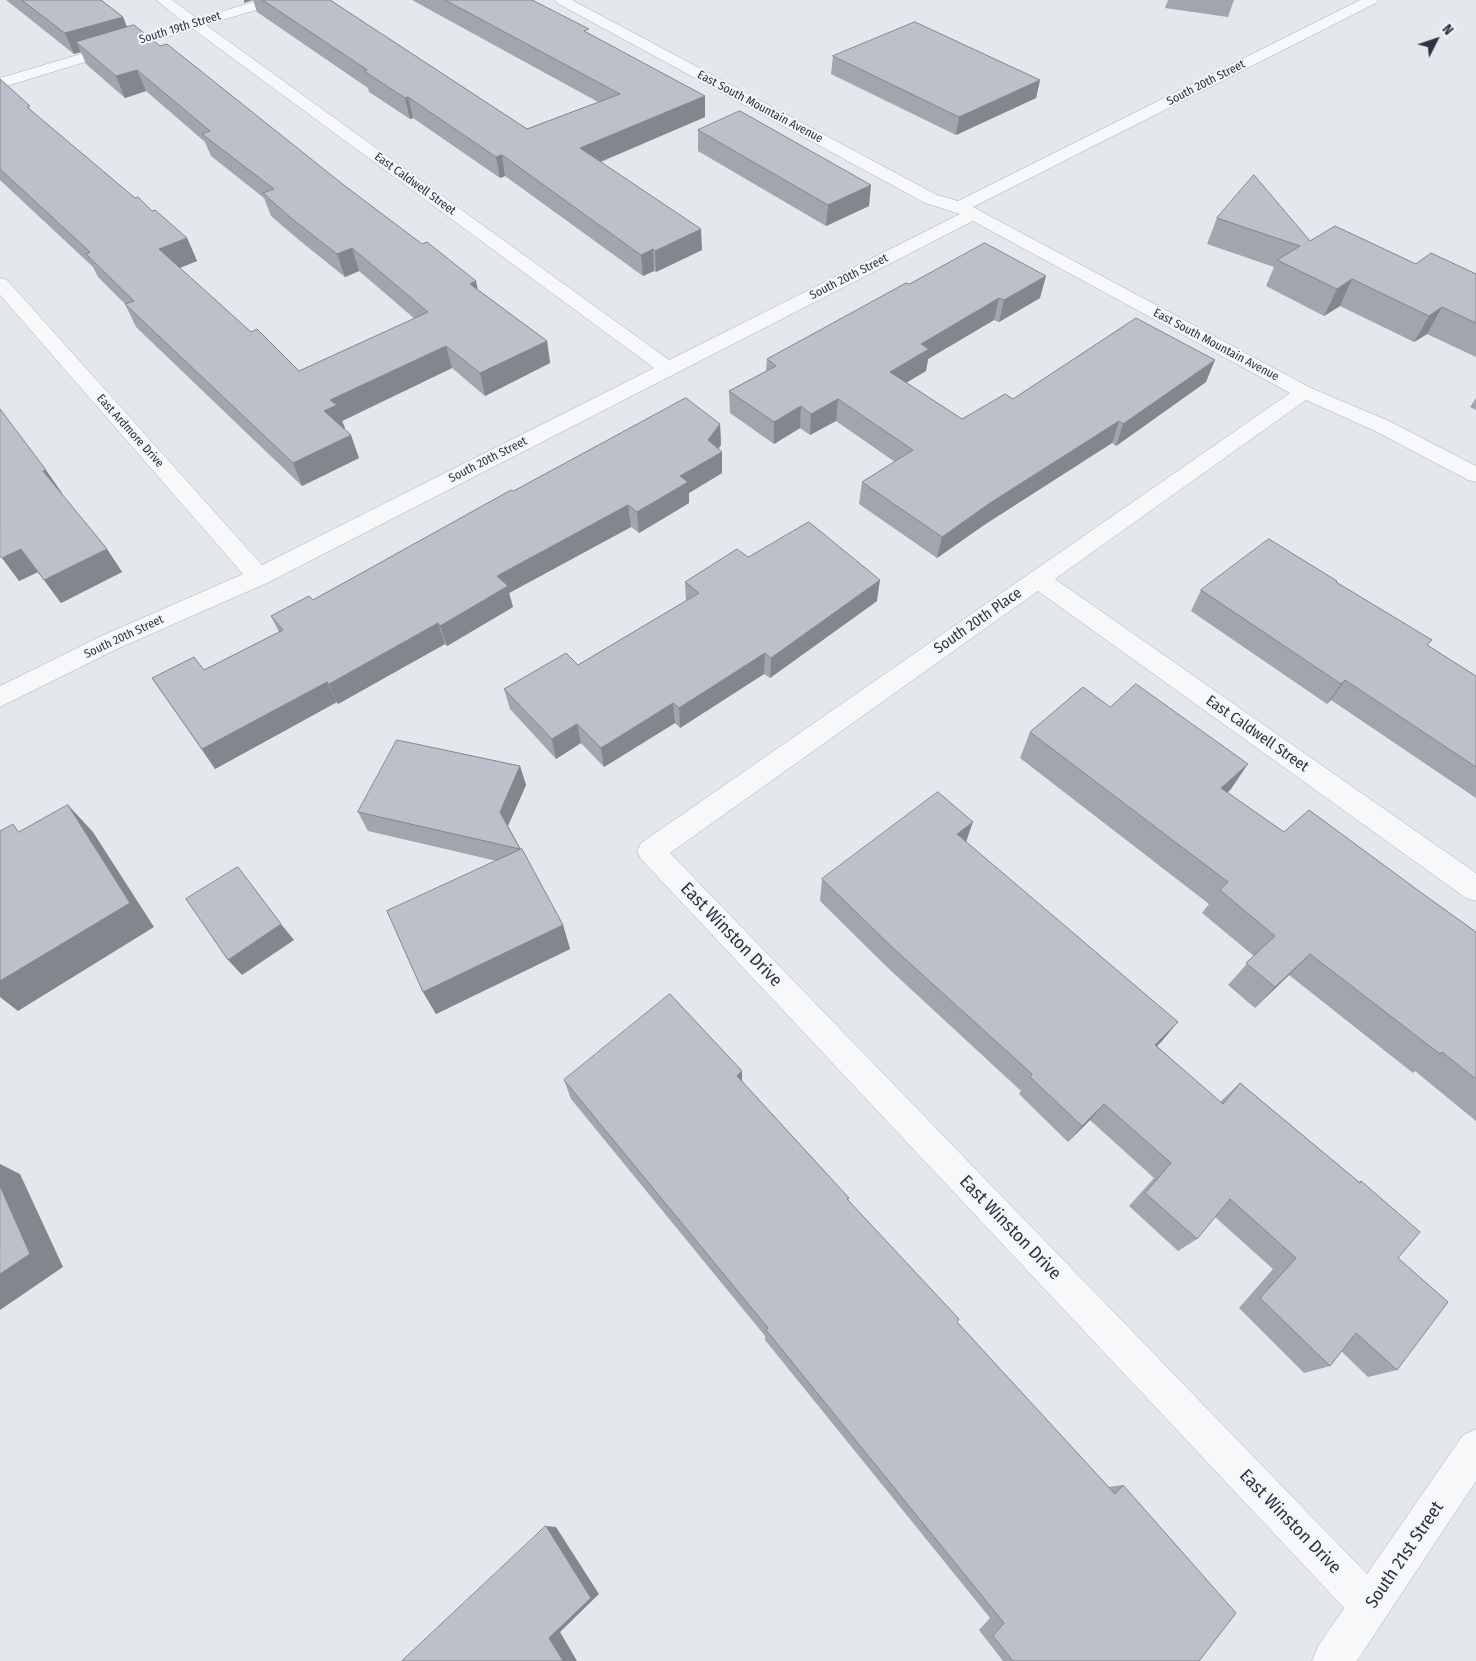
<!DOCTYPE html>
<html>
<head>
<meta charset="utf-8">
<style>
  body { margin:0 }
  #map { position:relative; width:1476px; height:1661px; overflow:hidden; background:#e4e7ec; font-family:"Fira Sans Condensed",sans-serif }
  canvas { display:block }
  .north { position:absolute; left:1411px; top:15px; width:50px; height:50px; -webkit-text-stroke:4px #f4f6f9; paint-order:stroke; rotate:49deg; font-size:14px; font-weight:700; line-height:20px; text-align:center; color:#2b3445 }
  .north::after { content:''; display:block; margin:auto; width:18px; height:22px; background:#2b3445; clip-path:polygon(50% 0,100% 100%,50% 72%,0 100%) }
</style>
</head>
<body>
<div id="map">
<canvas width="1476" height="1661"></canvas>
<div class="north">N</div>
</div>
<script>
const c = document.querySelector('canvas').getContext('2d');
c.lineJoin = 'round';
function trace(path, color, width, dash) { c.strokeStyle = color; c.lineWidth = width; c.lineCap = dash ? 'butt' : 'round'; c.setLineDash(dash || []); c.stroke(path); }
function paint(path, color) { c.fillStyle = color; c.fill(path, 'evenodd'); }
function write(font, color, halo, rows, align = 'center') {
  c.font = font + ' "Fira Sans Condensed",sans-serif'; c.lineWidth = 4; c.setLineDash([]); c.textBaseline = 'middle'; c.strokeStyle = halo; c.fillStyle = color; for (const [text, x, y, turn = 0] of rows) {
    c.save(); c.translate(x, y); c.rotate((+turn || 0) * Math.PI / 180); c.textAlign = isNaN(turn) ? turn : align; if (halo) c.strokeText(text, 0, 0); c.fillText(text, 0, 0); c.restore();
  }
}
const minor = new Path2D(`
  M156,0H172L198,19L259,0H281L279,3L206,25L669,360L960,214L925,203L557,3L555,0H572L937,195L958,201L1360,0H1378L1376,3L973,207L1311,388L1389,421L1476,466V482L1468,480L1375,431L1306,400L1055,579L1476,873V901L1466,898L1038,591L670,853L1367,1574L1463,1435L1476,1429V1481L1357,1661H1312L1318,1646L1344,1608L641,859L637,851L641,843L1290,393L973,221L267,583L117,649L0,707V686L99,637L243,574L0,295V278L7,280L262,565L654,368L193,29L0,88V78L185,23Z`);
trace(minor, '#a9aeb7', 1);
paint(minor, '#f7f8fa');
paint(new Path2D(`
  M6,0H101L123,17L127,27L160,46L345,186L422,244L476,281L477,289L547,341L550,363L485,396L452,368L342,421L345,428L344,429L359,458L302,486L136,327L125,304L98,277L93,267L0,180V79L33,112L135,198L187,238L197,261L180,268L251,332L299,371L415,319L359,271L345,277L299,240L271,216L264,198L211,156L205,142L146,91L125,98L86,64L81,52L74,54Z
  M253,0H330L527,129L598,102L412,0H532L589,34L705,96V117L601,162L702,250L656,272L654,271L643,276L505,176L500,178L413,118L410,119L369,92L368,88L257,12Z
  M1168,0H1234L1228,17L1165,8Z
  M833,56L1040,80L1036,98L956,135L831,74Z
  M698,130L869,206L826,226L698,151Z
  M1217,218L1310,241L1416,264L1476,274V357L1427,334L1414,342L1340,306L1324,316L1266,286L1274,267L1207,244Z
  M909,284L1040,298L999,322L994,320L928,359L926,371L906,383L962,419L1013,399L1206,382L1116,446L1112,443L984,525L937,558L859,504L862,482L895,462L836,421L810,435L800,428L774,444L730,413L729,391L766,371L767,359Z
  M1476,398V410L1470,407Z
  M0,409L61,493L107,549L122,572L61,603L38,572L19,581Z
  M720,424L721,445L718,449L722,452V473L689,493V503L639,533L631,527L509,593L513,607L447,646L445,644L338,704L337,702L215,769L152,678L204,670L279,632L271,616L313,600L513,491Z
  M748,557L877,601L770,678L764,674L680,728L675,723L604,767L581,743L556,759L510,709L504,689L578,665L686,601L685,582Z
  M1337,581L1336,583L1428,646L1476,676V798L1331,700L1327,704L1191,611L1201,590Z
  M1110,707L1231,789L1227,793L1284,832L1423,894L1476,932V1121L1415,1071L1413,1073L1289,975L1255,1008L1228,985L1254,956L1202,913L1209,904L1020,758L1030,732Z
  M520,766L526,785L508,826L563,925L570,949L436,1014L423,992L497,861L368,831L358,812Z
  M966,842L1162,1041L1157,1046L1220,1102L1240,1083L1359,1182L1361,1181L1398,1258L1397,1370L1368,1377L1341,1351L1330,1366L1304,1373L1239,1308L1273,1269L1215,1217L1197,1239L1178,1251L1129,1206L1154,1178L1090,1120L1068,1142L1019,1094L1021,1091L888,968L820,901L822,879Z
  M564,1080L742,1081L849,1198L848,1200L957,1322L1108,1487L1123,1485L1199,1661H1003L979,1630L990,1618L765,1340V1336L571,1099Z`), '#a1a5ae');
paint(new Path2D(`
  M244,0H253L244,3Z
  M123,17L131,37L76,42L81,52L74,54L65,33Z
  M137,70L146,91L125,98L116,76Z
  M1040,80L1036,98L956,135L959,117Z
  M705,96V117L583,169L580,148Z
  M408,97L413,118L410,119L405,98Z
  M502,155L505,176L500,178L496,157Z
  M871,185L869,206L826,226L828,205Z
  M701,229L702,250L656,272L655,251Z
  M187,238L197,261L169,272L159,249Z
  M352,248L359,271L345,277L337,254Z
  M653,249L654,271L643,276L641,255Z
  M1046,276L1040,298L999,322L1004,300Z
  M1352,279L1340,306L1324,316L1337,289Z
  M476,281L481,304L470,284Z
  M999,298L994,320L928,359L926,371L887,394L890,372L921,344Z
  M1442,307L1427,334L1414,342L1429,316Z
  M547,341L550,363L485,396L480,373Z
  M446,346L452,368L342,421L345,428L333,434L324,411L330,400Z
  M1215,360L1206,382L1116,446L1123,424Z
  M838,399L836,421L810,435L811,414Z
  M801,406L800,428L774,444V422Z
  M1119,421L1112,443L984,525L937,558L942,537L990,503Z
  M720,424L721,445L712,457L722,452V473L689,493V503L639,533L637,512L680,476Z
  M351,435L359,458L302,486L293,463Z
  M46,470L62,493L58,495L43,471Z
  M628,505L631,527L509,593L513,607L447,646L440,626L497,576Z
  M21,549L38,572L19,581L2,558Z
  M107,549L122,572L61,603L44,580Z
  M880,580L877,601L770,678L771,658Z
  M438,623L445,644L338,704L329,684Z
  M765,653L764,674L680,728L679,708Z
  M1345,680L1331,700L1327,704L1341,684Z
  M327,682L337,702L215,769L202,749Z
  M673,703L675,723L604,767L601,748Z
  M577,724L581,743L556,759L552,739Z
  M1248,764L1231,789L1205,813L1221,788Z
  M520,766L526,785L506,830L500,812Z
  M68,805L93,832L154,927L18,1011L0,997V981Z
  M973,822L965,845L957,834Z
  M281,924L294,940L242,975L228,960Z
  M563,925L570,949L436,1014L423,992Z
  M1310,954L1289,975L1255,1008L1275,987Z
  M1178,1022L1162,1041L1140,1063L1155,1045Z
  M742,1071V1091L737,1076Z
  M1104,1104L1090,1120L1068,1142L1082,1126Z
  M0,1164L20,1174L63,1267L0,1310Z
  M546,1526L556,1527L599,1594L560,1632L577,1661H563L549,1638Z`), '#83868d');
const building = new Path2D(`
  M22,0H101L123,17L65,33Z
  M263,0H330L527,129L620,94L445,0H532L589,29L584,31L705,96L580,148L701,229L655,251L653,249L641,255L502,155L496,157L408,97L405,98L364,71L367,70Z
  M915,22L1040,80L959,117L833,56Z
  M134,25L160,46L167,44L345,186L422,244L427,242L476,281L470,284L547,341L480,373L446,346L330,400L337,405L324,411L351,435L293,463L125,304L134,301L86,254L90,252L0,169V79L30,106L27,107L135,198L138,197L152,211L155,210L187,238L159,249L251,332L257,329L299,371L428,312L352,248L337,254L291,218L263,193L274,189L202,134L210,131L137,70L116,76L76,42Z
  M740,111L871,185L828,205L698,130Z
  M1254,175L1310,241L1335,226L1416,264L1431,253L1476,274V323L1442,307L1429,316L1352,279L1337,289L1277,260L1300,246L1217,218Z
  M985,243L1046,276L1004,300L999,298L921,344L929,349L890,372L962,419L1005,394L1013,399L1136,318L1215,360L1123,424L1119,421L990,503L942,537L862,482L913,450L838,399L811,414L801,406L774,422L729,391L776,366L767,359L906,283L909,284Z
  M686,398L720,424L708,440L722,452L680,476L688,482L637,512L628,505L497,576L508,586L440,626L438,623L329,684L327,682L202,749L152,678L194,657L204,670L283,630L271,616L309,596L313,600L511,490L513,491Z
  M0,409L46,470L43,471L107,549L44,580L21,549L2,558L0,556Z
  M809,522L880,580L771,658L765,653L679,708L673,703L601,748L577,724L552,739L504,689L566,653L578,665L699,593L685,582L737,549L748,557Z
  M1269,539L1337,581L1336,582L1432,640L1427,645L1476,676V767L1345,680L1341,684L1201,590Z
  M1136,684L1248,764L1221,788L1284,832L1309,810L1423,894L1476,932V1079L1442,1052L1440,1054L1310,954L1275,987L1246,963L1275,936L1220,890L1228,882L1030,732L1083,687L1110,707Z
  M397,740L520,766L500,812L520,849L358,812Z
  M938,792L973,822L957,834L1178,1022L1155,1045L1223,1104L1240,1083L1360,1183L1361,1181L1420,1232L1398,1258L1448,1302L1397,1370L1356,1333L1330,1366L1260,1298L1296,1258L1230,1199L1197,1239L1145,1193L1171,1163L1104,1104L1082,1126L1030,1077L1032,1074L893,948L822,879Z
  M68,805L130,903L0,981V831L13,824L18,832Z
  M522,849L563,925L423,992L387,911Z
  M238,867L281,924L228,960L186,899Z
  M670,994L742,1071L737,1076L849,1198L847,1199L959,1319L957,1322L1115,1494L1123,1485L1236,1613L1199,1661H1013L993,1636L1004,1623L766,1330L768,1328L564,1080Z
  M0,1186L30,1254L0,1274Z
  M546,1526L591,1598L549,1638L563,1661H402Z`);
paint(building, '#bbc0ca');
trace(building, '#83868d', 1);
write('12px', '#2b3445', '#f4f6f9', [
  ["South 19th Street",180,28,-17],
  ["South 20th Street",1206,83,-27],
  ["East South Mountain Avenue",760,107,28],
  ["East Caldwell Street",415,184,36],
  ["South 20th Street",849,277,-27],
  ["East South Mountain Avenue",1216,345,28],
  ["East Ardmore Drive",130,431,48],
  ["South 20th Street",488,460,-27],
  ["South 20th Street",124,637,-25]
]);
write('15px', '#2b3445', '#f4f6f9', [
  ["South 20th Place",978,621,-35],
  ["East Caldwell Street",1257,734,35]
]);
write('18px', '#2b3445', '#f4f6f9', [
  ["East Winston Drive",731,935,46],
  ["East Winston Drive",1010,1228,46],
  ["East Winston Drive",1290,1522,46],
  ["South 21st Street",1405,1555,-56]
]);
</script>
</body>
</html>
